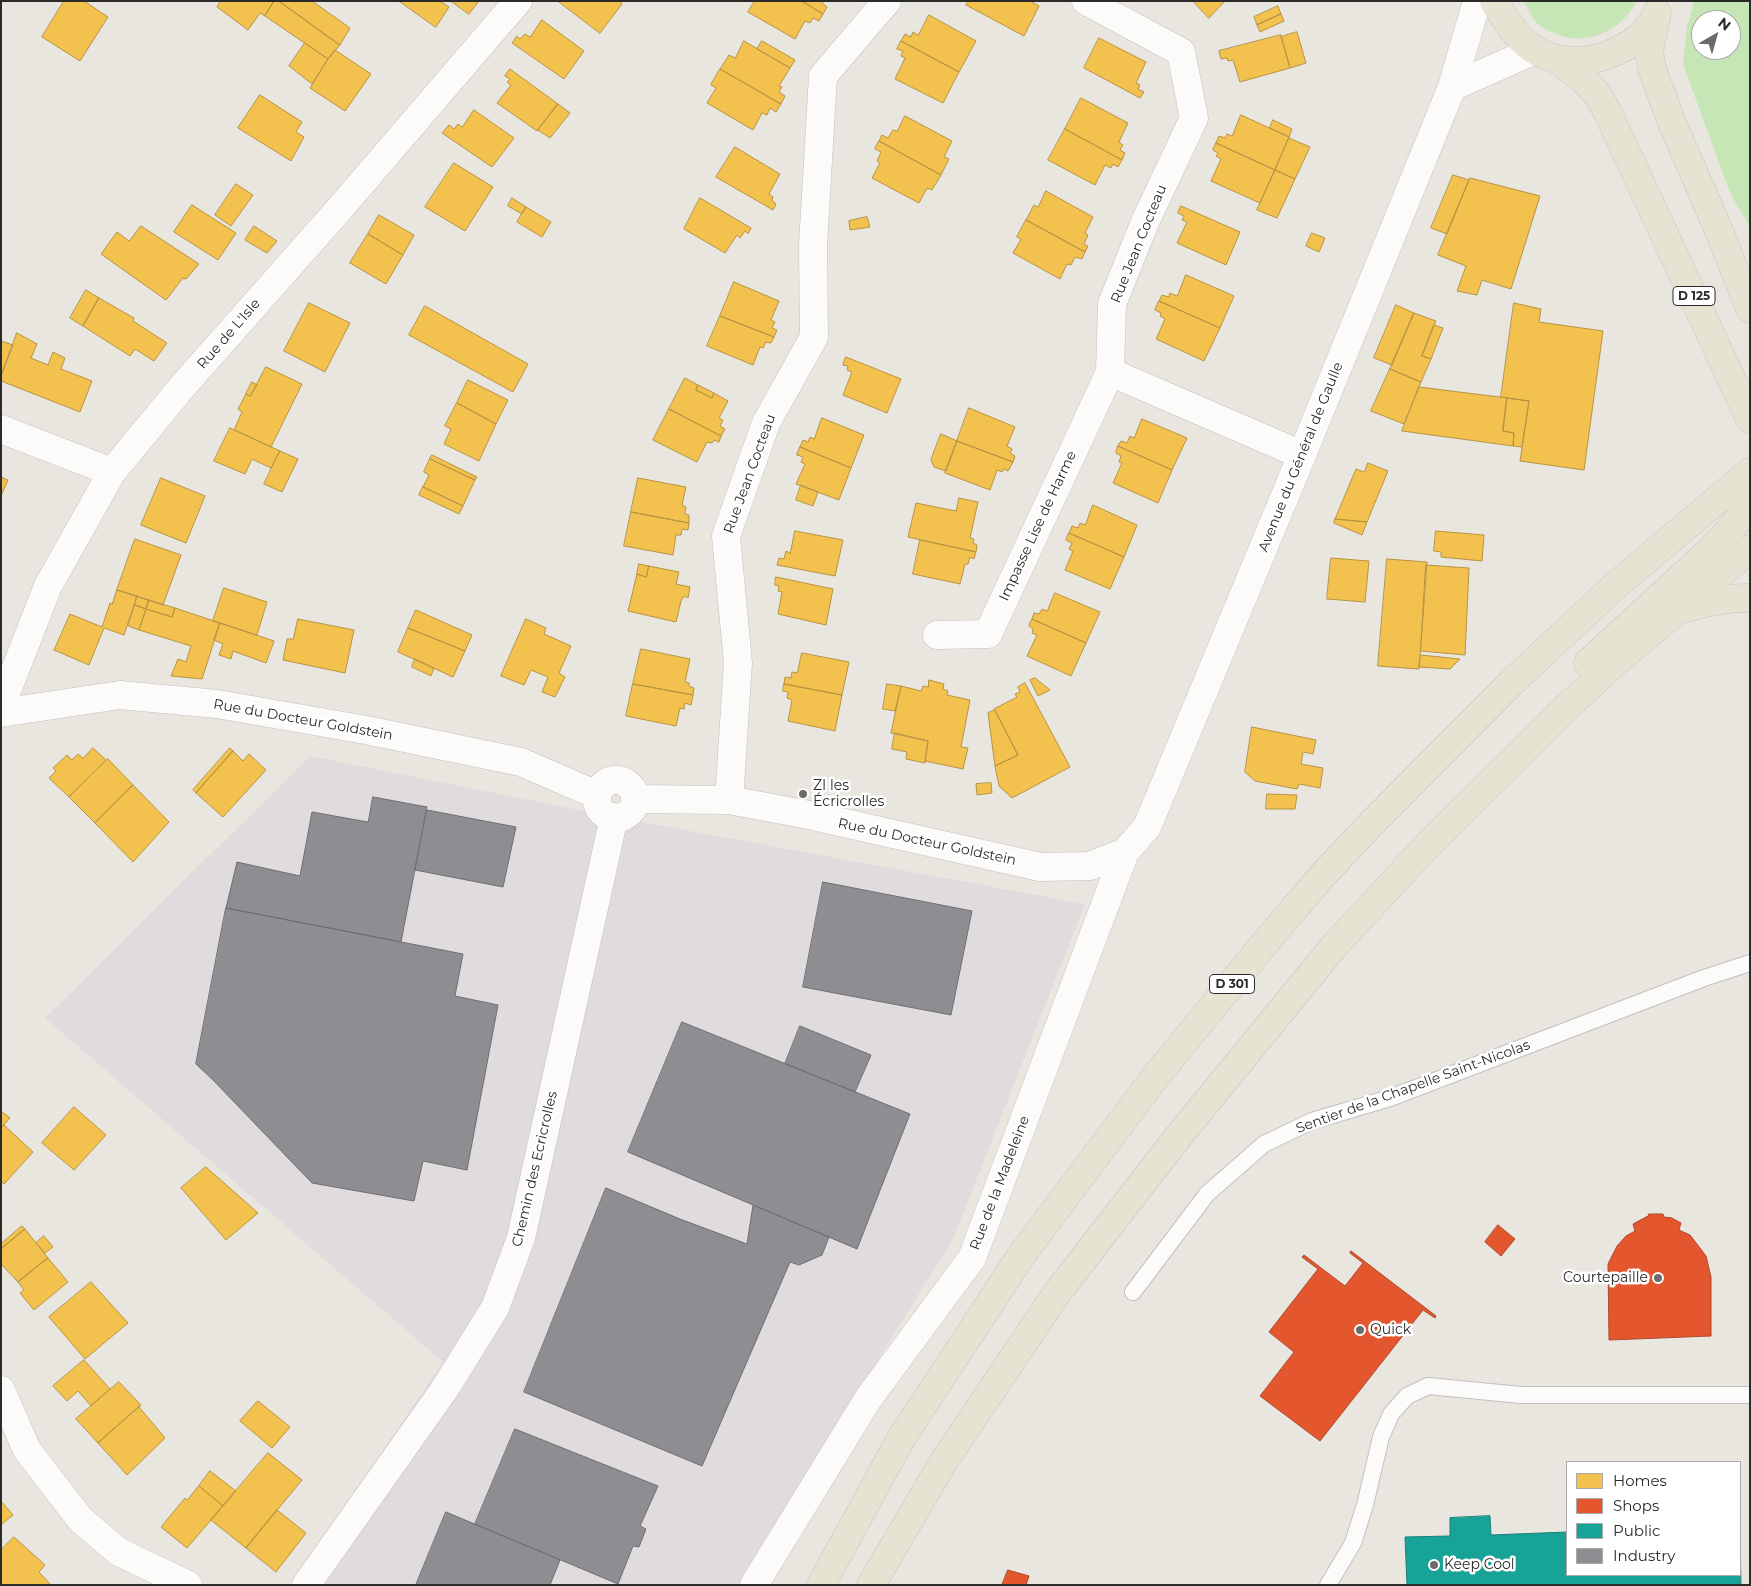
<!DOCTYPE html>
<html>
<head>
<meta charset="utf-8">
<style>
  body { margin:0 }
  #map { position:relative; width:1751px; height:1586px; overflow:hidden; background:#e9e5df; font-family:Montserrat,sans-serif }
  canvas { display:block }
  .frame { position:absolute; inset:0; border:2px solid #2a2a2a; pointer-events:none }
  .legend { position:absolute; left:1566px; top:1461px; width:175px; height:115px; box-sizing:border-box; background:#fff; border:1px solid #aaa; margin:0; padding:6px 9px; list-style:none; font-size:15px; color:#2a2a2a }
  .legend li { display:flex; align-items:center; gap:10px; height:25px }
  .legend b { width:25px; border:1px solid #aaa }
  .north { position:absolute; left:1691px; top:10px; width:50px; height:50px; box-sizing:border-box; background:#fff; border:1px solid #aaa; border-radius:50%; rotate:38deg; font-size:14px; font-weight:700; line-height:20px; text-align:center; color:#2a2a2a }
  .north::after { content:''; display:block; margin:auto; width:18px; height:22px; background:#6d6b69; clip-path:polygon(50% 0,100% 100%,50% 72%,0 100%) }
</style>
</head>
<body>
<div id="map">
<canvas width="1751" height="1586"></canvas>
<div class="frame"></div>
<ul class="legend">
<li><b style="height:14px;background:#f2c14e"></b>Homes</li>
<li><b style="height:14px;background:#e4572e"></b>Shops</li>
<li><b style="height:14px;background:#17a398"></b>Public</li>
<li><b style="height:14px;background:#8d8d92"></b>Industry</li>
</ul>
<div class="north">N</div>
</div>
<script>
const c = document.querySelector('canvas').getContext('2d');
c.lineJoin = 'round';
function paint(path, color) { c.fillStyle = color; c.fill(path, 'evenodd'); }
function trace(path, color, width, dash) { c.strokeStyle = color; c.lineWidth = width; c.lineCap = dash ? 'butt' : 'round'; c.setLineDash(dash || []); c.stroke(path); }
function write(font, color, halo, rows, align = 'center') {
  c.font = font + ' Montserrat,sans-serif'; c.lineWidth = 5; c.setLineDash([]); c.textBaseline = 'middle'; c.strokeStyle = halo; c.fillStyle = color; for (const [text, x, y, turn = 0] of rows) {
    c.save(); c.translate(x, y); c.rotate((+turn || 0) * Math.PI / 180); c.textAlign = isNaN(turn) ? turn : align; if (halo) c.strokeText(text, 0, 0); c.fillText(text, 0, 0); c.restore();
  }
}
paint(new Path2D(`
  M310,756L614,817L1085,904L953,1239L738,1585H292L443,1362L45,1018Z`), '#e0dcde');
paint(new Path2D(`
  M1523,1H1637C1621,31 1584,49 1552,32C1548,30 1542,28 1538,24C1532,19 1528,8 1523,1Z
  M1694,1H1750V227L1730,193L1683,64L1687,27ZM1701,20H1731V50H1701Z`), '#c7e6b6');
const homes = new Path2D(`
  M64,1H84L108,17L80,61L42,37Z
  M221,1H274L265,16L260,13L248,30L217,7Z
  M274,1H279L340,45L328,59L265,16Z
  M279,1H312L350,28L340,45Z
  M399,1H440L449,7L436,27Z
  M451,1H479L469,14Z
  M558,1H619L622,4L600,33Z
  M755,1H802L823,14L819,21L813,18L810,23L805,21L795,39L748,12Z
  M802,1H823L822,3L827,7L823,14Z
  M968,1H1030L1039,6L1024,36L966,5Z
  M1193,1H1225L1209,18Z
  M1278,6L1281,14L1257,25L1254,17Z
  M1281,14L1284,21L1260,32L1257,25Z
  M929,15L976,41L959,72L901,41L905,34L911,37L913,32L918,35Z
  M542,20L584,51L564,79L512,43L517,36L520,39L525,34L530,37Z
  M1297,32L1306,63L1290,68L1281,37Z
  M1281,35L1290,68L1240,82L1233,60L1228,61L1227,58L1221,59L1219,51Z
  M1099,38L1146,62L1136,83L1140,85L1138,89L1144,92L1140,98L1084,68Z
  M744,41L790,68L779,86L782,87L779,92L785,96L781,104L720,69L729,55L735,58Z
  M762,41L795,60L790,68L757,49Z
  M901,41L959,72L943,103L895,79L905,58L901,56L903,51L897,49Z
  M305,43L328,59L312,84L289,66Z
  M335,50L371,74L345,111L310,88L328,59Z
  M510,69L558,104L537,131L497,103L511,85L507,82L510,79L505,76Z
  M720,69L781,104L776,112L770,108L767,115L762,113L753,130L707,103L716,88L711,85Z
  M260,95L302,122L296,132L304,137L291,161L238,128Z
  M1081,98L1128,123L1119,142L1123,145L1120,150L1125,153L1122,160L1065,129Z
  M558,104L570,113L550,138L538,130Z
  M474,110L514,138L492,167L442,133L449,125L454,129L458,124L462,127Z
  M1241,115L1289,137L1275,170L1216,143L1219,136L1225,138L1227,134L1232,136Z
  M905,116L952,141L944,157L949,159L941,175L879,141L882,135L888,138L893,130L897,131Z
  M1273,120L1292,129L1289,137L1270,128Z
  M1065,129L1122,160L1118,167L1113,164L1111,168L1105,165L1095,185L1048,160Z
  M1289,138L1310,147L1295,179L1275,170Z
  M879,141L941,175L932,190L927,188L919,203L872,178L880,163L877,161L881,152L875,149Z
  M1216,143L1275,170L1260,203L1211,181L1221,159L1216,156L1218,153L1213,150Z
  M735,147L780,174L769,194L773,197L772,200L776,204L773,210L716,177Z
  M454,163L493,187L465,231L425,207Z
  M1275,170L1295,179L1277,218L1257,210Z
  M1453,175L1469,180L1447,234L1431,228Z
  M1470,178L1540,196L1511,289L1482,280L1477,295L1457,291L1466,266L1438,255Z
  M236,184L253,195L231,226L215,215Z
  M1046,191L1093,217L1085,233L1088,235L1084,244L1088,246L1085,252L1026,220L1034,205L1038,207Z
  M512,198L526,207L522,214L508,206Z
  M700,198L751,228L748,234L745,231L740,238L737,235L725,253L684,229Z
  M192,205L236,233L218,260L174,232Z
  M1181,206L1240,232L1226,265L1177,243L1187,222L1182,220L1184,216L1178,213Z
  M526,207L551,222L542,237L517,222Z
  M379,215L414,235L403,255L368,234Z
  M867,217L870,227L850,230L849,221Z
  M1026,220L1085,252L1082,259L1075,257L1071,265L1067,264L1060,279L1013,253L1021,239L1017,237Z
  M141,226L199,264L186,279L183,278L166,300L101,254L117,232L129,241Z
  M254,226L277,241L267,253L245,240Z
  M1312,233L1325,238L1319,252L1306,246Z
  M368,234L403,255L386,284L350,263Z
  M1186,275L1234,296L1220,328L1159,301L1162,295L1169,297L1170,293L1177,296Z
  M734,282L779,301L771,320L775,322L772,328L777,330L774,337L720,316Z
  M86,290L99,298L83,326L70,318Z
  M99,298L134,318L133,321L167,343L154,361L135,349L130,356L83,326Z
  M1159,301L1220,328L1204,361L1156,339L1165,319L1160,316L1161,313L1155,310Z
  M309,303L350,323L325,372L284,351Z
  M1514,303L1541,309L1539,322L1603,331L1584,470L1520,461L1529,401L1501,397Z
  M1396,305L1414,313L1392,365L1374,358Z
  M425,306L528,364L513,392L409,335Z
  M1414,313L1436,321L1422,356L1431,359L1421,382L1390,369Z
  M720,316L774,337L771,343L766,342L763,348L760,347L753,365L707,346Z
  M1434,325L1443,328L1431,359L1422,356Z
  M17,333L37,344L31,358L48,365L53,352L65,358L61,369L92,381L80,412L1,381V376Z
  M1,341L13,345L1,376Z
  M846,357L901,379L887,413L843,395L852,372L847,370L848,366L843,365Z
  M266,367L302,384L271,447L234,430L242,412L238,409L246,394L250,396Z
  M1390,369L1421,382L1404,424L1371,411Z
  M685,378L698,385L696,390L712,398L714,393L728,401L719,418L723,420L720,426L725,429L721,436L669,409Z
  M468,380L508,400L496,424L457,403Z
  M252,382L257,385L250,396L246,394Z
  M698,385L714,393L712,398L696,390Z
  M1419,387L1507,398L1503,431L1514,433L1513,446L1402,431Z
  M1507,398L1529,401L1522,447L1513,446L1514,433L1503,431Z
  M457,403L496,424L479,461L444,444L451,429L445,426Z
  M969,408L1015,427L1007,446L1012,449L1010,453L1015,456L1013,462L957,441Z
  M669,409L721,436L719,442L714,440L712,443L707,442L697,462L653,440Z
  M822,418L864,435L851,468L800,447L803,440L808,442L810,437L814,439Z
  M1142,419L1187,438L1172,470L1118,446L1121,441L1127,443L1130,436L1134,438Z
  M230,428L280,451L271,468L252,459L245,474L214,461Z
  M941,434L957,441L946,471L934,467L931,460Z
  M957,441L1013,462L1008,471L1004,469L1002,472L997,470L990,490L945,473Z
  M1118,446L1172,470L1158,503L1113,483L1122,463L1119,462L1121,456L1116,453Z
  M800,447L851,468L839,500L796,484L805,464L801,462L803,457L797,455Z
  M280,451L298,459L282,492L264,484Z
  M432,455L477,477L475,480L430,459Z
  M430,459L475,480L463,506L423,487L429,475L424,472Z
  M1368,463L1388,471L1367,522L1335,519L1356,469L1364,472Z
  M1,477L8,480L1,496Z
  M161,478L205,496L186,543L141,525Z
  M638,478L686,487L682,505L686,507L685,514L689,515V523L631,512Z
  M801,485L818,492L813,506L796,500Z
  M423,487L463,506L459,514L419,495Z
  M959,498L978,502L970,538L974,539L973,543L977,545L976,552L908,537L916,503L956,511Z
  M1093,505L1137,525L1124,557L1069,533L1072,526L1078,528L1080,523L1085,525Z
  M631,512L689,523L688,530L682,529L681,535H676L673,555L624,546Z
  M1335,519L1367,522L1362,535L1334,523Z
  M795,531L843,540L835,576L777,565L779,558L784,559L786,551L790,553Z
  M1436,531L1484,535L1482,561L1441,557V552L1434,551Z
  M1069,533L1124,557L1110,589L1065,570L1073,551L1069,549L1072,543L1066,540Z
  M135,539L181,555L163,605L117,590Z
  M920,540L976,552L974,559L970,557L968,564H965L960,584L913,574Z
  M1331,558L1369,561L1365,602L1327,599Z
  M1387,559L1427,562L1419,669L1378,666Z
  M639,564L649,566L646,577L637,574Z
  M1426,565L1469,568L1465,655L1421,651Z
  M649,566L679,572L676,584L690,587L688,598L684,596L681,601L676,622L628,611L637,574L646,577Z
  M776,577L833,589L826,625L778,614L782,592L778,591L779,586L775,585Z
  M224,588L267,602L257,635L213,621Z
  M117,590L137,596L124,635L104,628L89,665L54,650L70,614L102,627L110,603L112,604Z
  M1055,593L1100,612L1086,643L1032,619L1034,613L1039,614L1042,609L1047,611Z
  M137,596L149,600L146,609L135,605Z
  M149,600L175,608L172,617L146,609Z
  M135,605L146,609L139,630L128,626Z
  M175,608L220,623L202,679L171,676L178,659L186,662L191,646L139,630L146,609L172,617Z
  M416,610L472,635L465,651L408,628Z
  M298,619L354,630L345,673L283,660L287,639H293Z
  M526,619L546,628L544,634L571,646L559,673L565,677L555,697L542,692L548,677L531,670L524,685L501,676Z
  M1032,619L1086,643L1071,676L1027,656L1037,635L1032,633L1033,629L1029,626Z
  M220,623L274,641L266,663L233,651L231,659L219,655L223,644L214,640Z
  M408,628L465,651L453,677L398,652Z
  M641,649L690,659L685,682L689,683V686L694,688L693,695L633,684Z
  M802,653L849,662L842,695L784,684L785,677L791,678L792,672L797,673Z
  M1421,655L1460,659L1450,669L1419,667Z
  M415,659L434,668L431,676L412,667Z
  M1035,678L1050,690L1038,696L1030,680Z
  M929,680L944,684L943,689L948,691L947,695L970,700L961,747L968,748L963,769L925,761L928,741L891,733L901,686L921,691L923,686L928,687Z
  M1025,683L1070,767L1012,798L999,786L995,766L1018,755L994,709L1017,697L1015,694L1020,692L1018,687Z
  M633,684L693,695L691,705L685,703L684,709L680,708L676,726L626,716Z
  M784,684L842,695L835,731L788,721L792,700L787,698L788,692L783,691Z
  M887,684L901,686L895,711L883,709Z
  M995,710L1018,755L995,766L988,713Z
  M1252,727L1316,740L1313,754L1303,752L1301,764L1323,768L1320,788L1299,784L1297,789L1255,781L1245,772Z
  M895,733L928,741L925,763L906,759L907,752L892,749Z
  M93,748L106,760L69,797L49,778L56,771L53,768L67,755L72,760L78,754L83,758Z
  M230,748L233,751L196,793L193,790Z
  M233,751L243,761L249,754L266,770L223,817L196,793Z
  M108,759L133,785L95,823L69,797Z
  M991,783L992,793L977,795L976,784Z
  M133,785L169,822L133,862L95,823Z
  M1267,794L1297,795L1295,809H1266Z
  M74,1107L106,1135L74,1170L42,1143Z
  M1,1111L10,1118L1,1128Z
  M4,1125L33,1152L4,1184L1,1181V1128Z
  M206,1167L258,1213L226,1240L181,1188Z
  M22,1226L25,1229L1,1249V1244Z
  M25,1229L48,1258L18,1282L1,1264V1249Z
  M44,1236L53,1247L45,1253L36,1243Z
  M48,1258L68,1282L34,1310L20,1293L24,1290L18,1282Z
  M91,1282L128,1323L85,1359L49,1317Z
  M84,1360L110,1389L91,1406L78,1391L67,1401L53,1386Z
  M119,1382L141,1405L98,1443L76,1419Z
  M258,1401L290,1427L272,1448L240,1421Z
  M139,1407L165,1438L127,1475L98,1443Z
  M268,1453L302,1480L246,1548L211,1520Z
  M210,1471L236,1491L223,1506L199,1486Z
  M199,1486L223,1506L187,1548L161,1527L185,1498L187,1500Z
  M1,1501L13,1515L1,1525Z
  M277,1510L306,1533L276,1572L246,1548Z
  M14,1537L45,1565L39,1572L51,1585H1V1550Z`);
paint(homes, '#f2c14e');
trace(homes, '#b69443', 1);
const shops = new Path2D(`
  M1649,1214H1663L1664,1217L1672,1218L1681,1223L1679,1230L1690,1235L1706,1256L1711,1277V1336L1609,1340L1608,1264L1617,1246L1626,1236L1635,1231L1633,1224L1648,1216Z
  M1498,1225L1515,1239L1501,1256L1485,1242Z
  M1351,1251L1436,1316L1435,1318L1423,1310L1320,1441L1260,1396L1294,1352L1269,1332L1318,1269L1302,1257L1304,1255L1345,1286L1363,1263L1350,1253Z
  M1008,1570L1029,1576L1026,1585H1002Z`);
paint(shops, '#e4572e');
trace(shops, '#ac4a2d', 1);
const public = new Path2D(`
  M1490,1516L1491,1535L1567,1532V1575H1740V1537L1741,1585H1407L1405,1537L1450,1536V1518Z`);
paint(public, '#17a398');
trace(public, '#1d7f77', 1);
const industry = new Path2D(`
  M373,797L427,807L401,942L226,908L237,862L300,876L312,812L368,822Z
  M427,810L516,827L503,887L415,870Z
  M823,882L972,911L951,1015L803,987Z
  M226,908L463,954L455,996L498,1005L467,1170L423,1161L414,1201L312,1183L213,1080L196,1064Z
  M682,1022L910,1114L857,1249L628,1152Z
  M800,1026L871,1055L855,1092L785,1064Z
  M606,1188L680,1219L747,1244L753,1205L829,1237L822,1255L799,1265L790,1262L702,1466L524,1392Z
  M515,1429L658,1486L640,1526L646,1529L639,1547L633,1546L618,1584L475,1524Z
  M446,1512L560,1560L550,1585H416Z`);
paint(industry, '#8d8d92');
trace(industry, '#6f6f73', 1);
const service = new Path2D(`
  M1133,1292L1207,1194L1264,1144L1312,1121L1390,1098L1704,978L1750,963
  M1328,1585L1353,1543L1365,1505L1381,1437L1391,1414L1407,1396L1428,1386L1521,1395H1750`);
const minor = new Path2D(`
  M1452,87L1535,50
  M1110,372L1302,455
  M1,429L112,472
  M937,635L988,634L1110,372L1112,304L1145,222L1194,118L1181,52L1086,1
  M1,706L48,586L112,472L182,387L342,206L518,1
  M1,713L120,695L217,704L366,730L521,762L597,795
  M597 799a19 19 0 1 1 38 0a19 19 0 1 1-38 0Z
  M635,799L729,800L809,815L1040,867L1090,866L1125,852L1147,827L1302,455L1452,87L1477,1
  M729,800L738,663L726,536L766,423L814,337L813,245L823,76L887,1
  M1,1390L27,1450L81,1520L119,1552L188,1585
  M306,1585L444,1390L495,1308L521,1238L614,817
  M754,1585L868,1399L972,1258L1125,852`);
const primary = new Path2D(`
  M1494,1C1502,14 1510,28 1521,39C1547,65 1586,66 1617,51C1634,43 1645,35 1654,19
  M1657,13L1649,51L1652,69L1672,123L1719,231L1750,309
  M1556,59L1584,80L1598,95L1608,113L1750,419
  M1685,608C1706,602 1727,597 1750,598
  M1588,663L1711,550L1736,523L1750,499
  M821,1585L902,1437L1023,1253L1156,1076L1275,931L1322,876L1370,825L1512,682L1615,586L1750,472
  M871,1585L944,1461L1057,1293L1182,1132L1335,945L1428,845L1566,708L1611,666L1750,549`);
trace(service, '#c2c1c1', 18);
trace(minor, '#c2c1c1', 29);
trace(primary, '#c4c3c1', 29);
trace(service, '#fcfbfa', 16);
trace(minor, '#fcfbfa', 28);
trace(primary, '#e7e3d2', 28);
for (const [x, y, r, color] of [
  [803,794,5,"#6d6b69"],
  [1658,1278,5,"#6d6b69"],
  [1360,1330,5,"#6d6b69"],
  [1434,1565,5,"#6d6b69"]
]) { const dot = new Path2D(); dot.arc(x, y, r, 0, 2 * Math.PI); c.fillStyle = color; c.fill(dot); trace(dot, '#fff', 2); }
for (const [x, y, w] of [
  [1694,296,42],
  [1232,984,45]
]) { const box = new Path2D(); box.roundRect(x - w / 2, y - 9.5, w, 19, 4); c.fillStyle = '#fff'; c.fill(box); trace(box, '#2a2a2a', 1); }
write('bold 12px', '#2a2a2a', null, [
  ["D 125",1694,296],
  ["D 301",1232,984]
]);
write('14px', '#2a2a2a', '#fff', [
  ["Rue Jean Cocteau",1139,244,-68],
  ["Rue de L'Isle",229,334,-49],
  ["Avenue du Général de Gaulle",1301,457,-68],
  ["Rue Jean Cocteau",750,474,-70],
  ["Impasse Lise de Harme",1038,526,-65],
  ["Rue du Docteur Goldstein",303,720,10],
  ["Rue du Docteur Goldstein",927,842,12],
  ["Sentier de la Chapelle Saint-Nicolas",1413,1087,-20],
  ["Chemin des Ecricrolles",535,1169,-77],
  ["Rue de la Madeleine",1000,1183,-69]
]);
write('14px', '#2a2a2a', '#fff', [
  ["ZI les",813,786],
  ["Écricrolles",813,802],
  ["Courtepaille",1648,1278,"right"],
  ["Quick",1370,1330],
  ["Keep Cool",1444,1565]
], 'left');
</script>
</body>
</html>
